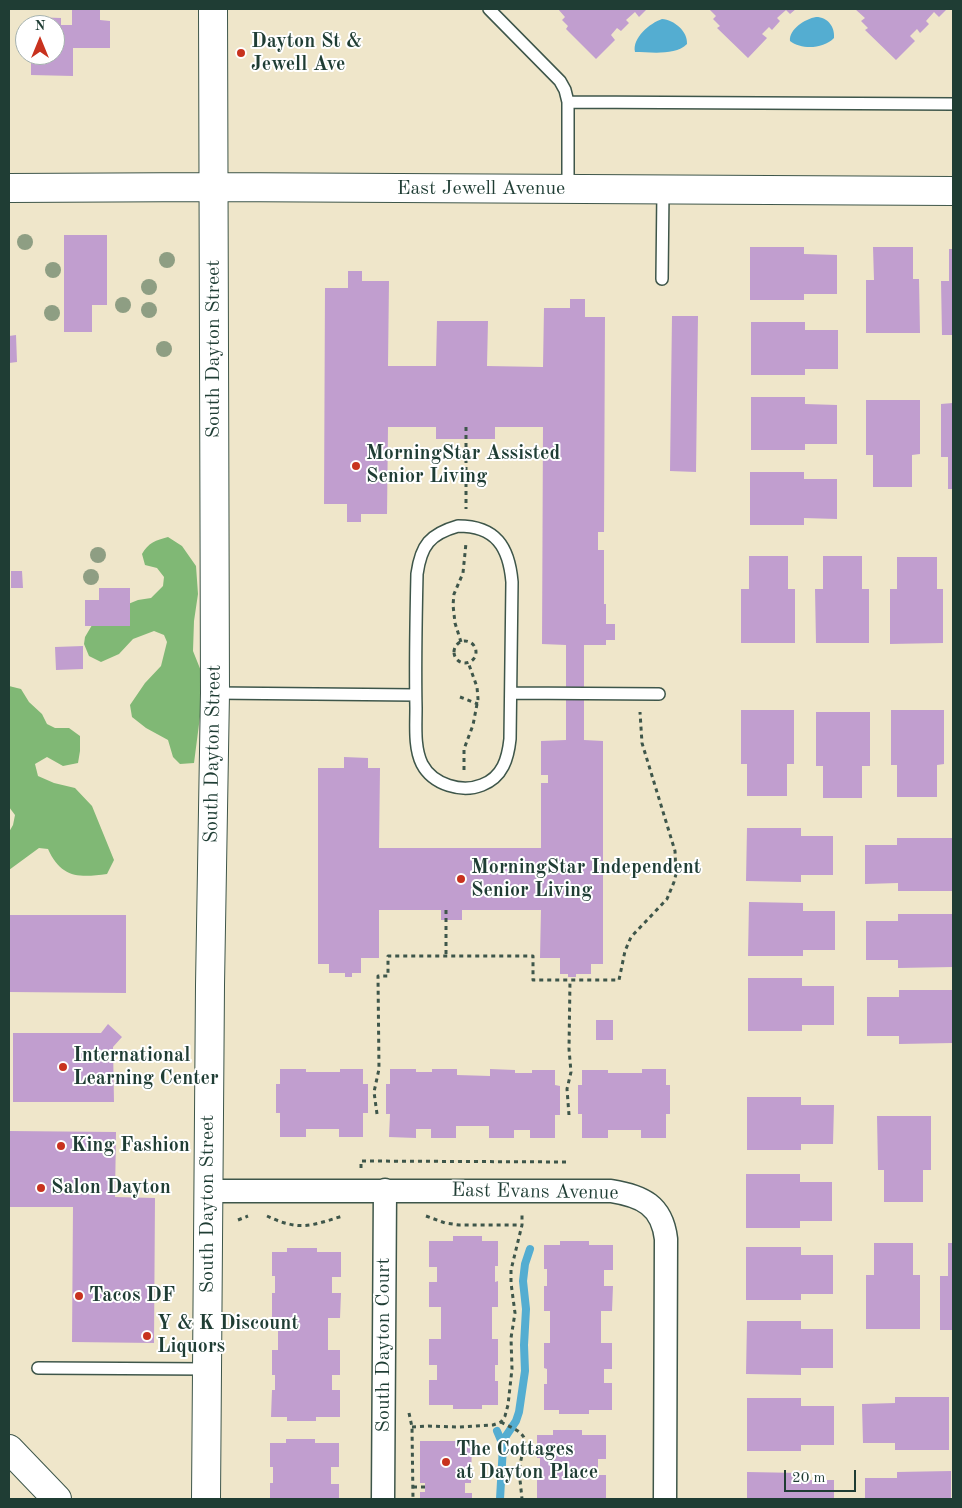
<!DOCTYPE html>
<style>
body{margin:0}
#map{position:relative;width:962px;height:1508px;overflow:hidden;background:#efe6ca;font-family:"Old Standard TT",serif}
canvas{display:block}
.frame{position:absolute;inset:0;border:10px solid #1f3d34;pointer-events:none}
.north{position:absolute;left:15px;top:15px;width:50px;height:50px;box-sizing:border-box;background:#fff;border:1px solid #a5b1ae;border-radius:50%;rotate:0deg;font-size:14px;font-weight:700;line-height:20px;text-align:center;color:#1f3d34}
.north::after{content:'';display:block;margin:auto;width:18px;height:22px;background:#c8321e;clip-path:polygon(50% 0,100% 100%,50% 72%,0 100%)}
.scale{position:absolute;left:784px;top:1470px;width:72px;height:22px;box-sizing:border-box;border:2px solid #1f3d34;border-top:0;padding-left:6px;font-size:15px;line-height:18px;white-space:nowrap;color:#1f3d34;-webkit-text-stroke:4px #fff;paint-order:stroke}
</style>
<div id="map">
<canvas width="962" height="1508"></canvas>
<div class="frame"></div>
<div class="north">N</div>
<div class="scale">20 m</div>
</div>
<script>
const ctx = document.querySelector('canvas').getContext('2d');
ctx.lineJoin = 'round';
function paint(path, color) { ctx.fillStyle = color; ctx.fill(path, 'evenodd'); }
function strokePath(path, color, width, dash) { ctx.strokeStyle = color; ctx.lineWidth = width; ctx.lineCap = dash ? 'butt' : 'round'; ctx.setLineDash(dash || []); ctx.stroke(path); }
function drawText(font, color, halo, rows, align = 'center') {
  ctx.font = font + ' "Old Standard TT",serif'; ctx.lineWidth = 4; ctx.setLineDash([]); ctx.textBaseline = 'middle'; ctx.strokeStyle = halo; ctx.fillStyle = color; for (const [text, x, y, turn = 0] of rows) {
    ctx.save(); ctx.translate(x, y); ctx.rotate((+turn || 0) * Math.PI / 180); ctx.textAlign = isNaN(turn) ? turn : align; if (halo) ctx.strokeText(text, 0, 0); ctx.fillText(text, 0, 0); ctx.restore();
  }
}
const forest = new Path2D(`
 M168,537L182,546L196,566L198,594L194,621L193,651L201,671L202,701L194,763L180,764L173,757L168,740L146,728L132,717L130,705L145,683L161,666L167,642L164,635L154,631L133,639L119,654L101,662L89,656L84,644L85,637L95,620L111,611L138,600L151,598L163,586L164,577L157,568L145,565L142,554C148,543 156,540 168,537Z
 M9,686L21,689L29,702L42,714L47,724L55,728H69L80,736V751L78,763L63,766L47,757L35,764L38,776L54,783L75,788L92,806L114,860L107,874C79,878 61,878 48,849L39,848L9,870V832L13,825L15,815L9,807Z`);
const water = new Path2D(`
 M816,17C828,17 835,27 834,38C823,49 802,50 790,41C789,29 805,19 816,17Z
 M662,19C674,20 688,31 687,44C675,56 650,52 635,52C632,38 650,23 662,19Z`);
const stream = new Path2D(`
 M497,1431L503,1445
 M500,1499L503,1446L506,1436L516,1421L519,1412L525,1371L524,1345L526,1309L523,1281L525,1264L530,1249`);
const building = new Path2D(`
 M72,9H100V20L110,21V48H73V76L31,75V55H55V25H32V17L61,18V25H72Z
 M558,9H647L639,17L635,12L626,20L629,23L621,31L617,28L611,35L615,40L596,59L566,29L568,26L562,20L565,17Z
 M709,9H796L790,14L786,10L777,18L780,21L772,30L769,27L762,34L767,38L748,58L717,28L720,26L713,19L716,16Z
 M855,9H947L939,17L934,12L926,21L929,24L920,33L917,29L910,36L915,41L896,60L865,30L868,28L861,21L865,18Z
 M64,235H107V305H92V332H64Z
 M750,247H804V254L837,255V294H804V300H750Z
 M873,247H913V279H919L920,333H866V280H874Z
 M949,249H953V335H942L941,281H949Z
 M348,271H362V281H389L388,366H436L437,321H488L487,366L543,367L544,308H570V299H585V317H605L604,532H598V550H604V604H606V624H615V640H606V645H584V740L603,741V964H591V974H576V977H568V974H560V958H540L541,910H462V920H441V910H379V958H361V973H352V977H345V973H329V964H318V768H344V757L368,758V768H380L379,848H541V783H548V775H541V741L566,740V645L542,644L543,427H495V439H436V427H388L387,514H361V522H347V504H324L325,288H348Z
 M672,316H698L696,472L670,471Z
 M751,322H805V330H838V369H805V375H751Z
 M16,335L17,362L9,363V336Z
 M751,397H805V404L837,405V444H805V450H751Z
 M866,400H920V454L912,455V487H873V455H866Z
 M953,403V489H948V457H941V404Z
 M750,472H804V479H837V519L804,518V525H750Z
 M749,556H788V589H795V643H741V589H749Z
 M823,556H862V589H869V643H816L815,589H823Z
 M897,557H937V589H943V643L890,644V589H897Z
 M11,571H22L23,588H11Z
 M99,588H130V626H85V600H99Z
 M83,646V669L56,670L55,647Z
 M741,710H794V764H787V796H747V764H741Z
 M891,710H944V764L937,765V797H897V765H891Z
 M816,712H870V766H862V798H823V766H816Z
 M747,828H801V836H833V875H801V882L746,881Z
 M897,838H952V891H898V883L865,884V845H897Z
 M749,902L803,903V911H835V950H803V956H748Z
 M898,914H953V967L898,968V960H866V921H898Z
 M9,915H126V993L9,992Z
 M748,978H802V986H834V1025H802V1031H748Z
 M899,990H953V1043L899,1044V1036H867V997H899Z
 M596,1020H613V1040H596Z
 M108,1024L122,1037L113,1047L114,1102H13V1033H101Z
 M280,1069H306V1072H340V1069H363V1084H368V1113H363V1137H339V1129H306V1137H280V1113H276V1084H280Z
 M390,1069H416V1072H432V1069H457V1075L490,1076V1069L515,1070V1073H532V1070H555V1085L560,1086V1115H555V1138H530V1130H514V1138H489V1126H456V1138H431V1129H416V1138L389,1137L390,1114H386V1084H390Z
 M642,1069H666V1085H670V1114H666V1138H641V1130H608V1138H582V1114H578V1085H582V1070H608V1073H642Z
 M747,1097H801V1105H834L833,1144H801V1150H747Z
 M877,1116H931V1170H923V1202H884V1170H878Z
 M9,1131L116,1132L115,1197L155,1198L154,1343L72,1342L73,1207H9Z
 M746,1174H800V1182H832V1221H800V1228H746Z
 M453,1236H482V1241H498V1266H495V1282L498,1281V1307H492V1339H498V1365H495V1381H498V1405H482V1409H453V1405H429V1380H437V1365H429V1339H441V1307H429V1282H437V1267H429V1241H453Z
 M560,1241H589V1245H613V1270H604V1286H613L612,1311H601V1343H612V1369H604V1383H612V1410H589V1414H559V1410H544V1384H547V1369L544,1368V1343H550V1311H544V1286H547V1269H544V1245H560Z
 M874,1243H913V1275H920V1329H866V1275H874Z
 M948,1243H953V1330H940V1276H948Z
 M746,1247H801V1255H833V1294H801V1300H746Z
 M287,1248H317V1252H341V1277H332V1293H341L340,1318H328V1350H340V1375H332V1390H340V1417H316V1421H287V1417H271L272,1390H275V1375H272V1350H278V1318H272V1293H275V1276H272V1252H287Z
 M747,1321H801V1329H833V1368H801V1375L746,1374Z
 M895,1397H949V1450H895V1443H863L862,1404L895,1403Z
 M747,1398H801V1406H834V1445H801V1451H747Z
 M553,1430H582V1435H606V1459H598V1475H606V1499H537V1475H540V1458H537V1435H553Z
 M286,1439H315V1443H339V1467H331V1484H339V1499H270V1483H273V1467H270V1443H286Z
 M420,1441H472L471,1483H465V1493H472V1499H420V1492H425V1483H420Z
 M951,1471V1499H865V1478H897V1472Z
 M747,1472L801,1473V1480H834V1499H747Z`);
const path = new Path2D(`
 M466,427V509
 M454 652a11 11 0 1 1 22 0a11 11 0 1 1-22 0Z
 M461,642L455,623L453,605L454,594L463,573L466,543
 M460,697L478,704
 M464,770V749L473,725L478,699L477,687L468,662
 M446,910V956
 M377,1114L374,1092L379,1069L378,976H388V956H533V980H619L625,951L631,937L667,899L674,882L676,874L675,851L642,743L640,712
 M569,1115L567,1089L571,1072L569,1049L570,980
 M361,1168V1161L568,1162
 M267,1216C274,1219 282,1223 289,1224C308,1229 325,1221 343,1216
 M426,1216L445,1223L459,1225H522
 M238,1220L248,1216
 M409,1413L412,1427L413,1499
 M501,1422C509,1427 522,1430 525,1440L519,1470L522,1499
 M412,1427L428,1426L458,1427L493,1425L501,1422L505,1416L508,1405L512,1369L511,1338L515,1313L511,1283V1270L522,1225V1214
 M413,1487H425`);
const service = new Path2D(`
 M489,9L560,81L565,90L568,102V190
 M568,102L953,104
 M662,279L663,190
 M458,526C496,526 509,547 512,582L510,739C508,758 503,777 482,785C462,793 433,785 422,764C414,748 416,726 416,708C415,663 416,618 417,574C421,545 430,534 458,526Z
 M215,693L415,695
 M511,693L659,694
 M38,1368L207,1369`);
const minor = new Path2D(`
 M208,1191H611C642,1196 662,1205 666,1239L665,1499
 M383,1499L385,1190`);
const tertiary = new Path2D(`
 M9,188L214,187L953,191
 M206,1499L210,985L215,693L213,9`);
const primary = new Path2D(`
 M9,1449L57,1499`);
const trees = [
 [25,242],
 [167,260],
 [53,270],
 [149,287],
 [123,305],
 [149,310],
 [52,313],
 [164,349],
 [98,555],
 [91,577]
];
const markers = [
 [241,53,5,"#c8321e"],
 [356,466,5,"#c8321e"],
 [461,879,5,"#c8321e"],
 [63,1067,5,"#c8321e"],
 [61,1146,5,"#c8321e"],
 [41,1188,5,"#c8321e"],
 [79,1296,5,"#c8321e"],
 [147,1336,5,"#c8321e"],
 [446,1462,5,"#c8321e"]
];
const poiNames = [
 ["Dayton St &",251,42],
 ["Jewell Ave",251,65],
 ["MorningStar Assisted",366,454],
 ["Senior Living",366,477],
 ["MorningStar Independent",471,868],
 ["Senior Living",471,891],
 ["International",73,1056],
 ["Learning Center",73,1079],
 ["King Fashion",71,1146],
 ["Salon Dayton",51,1188],
 ["Tacos DF",89,1296],
 ["Y & K Discount",157,1324],
 ["Liquors",157,1347],
 ["The Cottages",456,1450],
 ["at Dayton Place",456,1473]
];
const streetNames = [
 ["East Jewell Avenue",481,189],
 ["South Dayton Street",214,349,-90],
 ["South Dayton Street",213,754,-89],
 ["East Evans Avenue",535,1192,1],
 ["South Dayton Street",208,1204,-90],
 ["South Dayton Court",384,1345,-90]
];
paint(forest, '#80b875');
paint(water, '#54add1');
strokePath(stream, '#54add1', 8);
paint(building, '#c19ecf');
strokePath(service, '#3e564a', 14);
strokePath(minor, '#3e564a', 25);
strokePath(tertiary, '#3e564a', 30);
strokePath(primary, '#3e564a', 30);
strokePath(path, '#3e564a', 3, [4, 4]);
strokePath(service, '#fff', 11);
strokePath(minor, '#fff', 22);
strokePath(tertiary, '#fff', 28);
strokePath(primary, '#fff', 28);
ctx.fillStyle = '#8e9e83';
for (const [x, y] of trees) { ctx.beginPath(); ctx.arc(x, y, 8, 0, 2 * Math.PI); ctx.fill(); }
for (const [x, y, r, color] of markers) { const dot = new Path2D(); dot.arc(x, y, r, 0, 2 * Math.PI); ctx.fillStyle = color; ctx.fill(dot); strokePath(dot, '#fff', 2); }
drawText('bold 20px', '#1f3d34', '#fff', poiNames, 'left');
drawText('20px', '#1f3d34', '#fff', streetNames);
</script>
